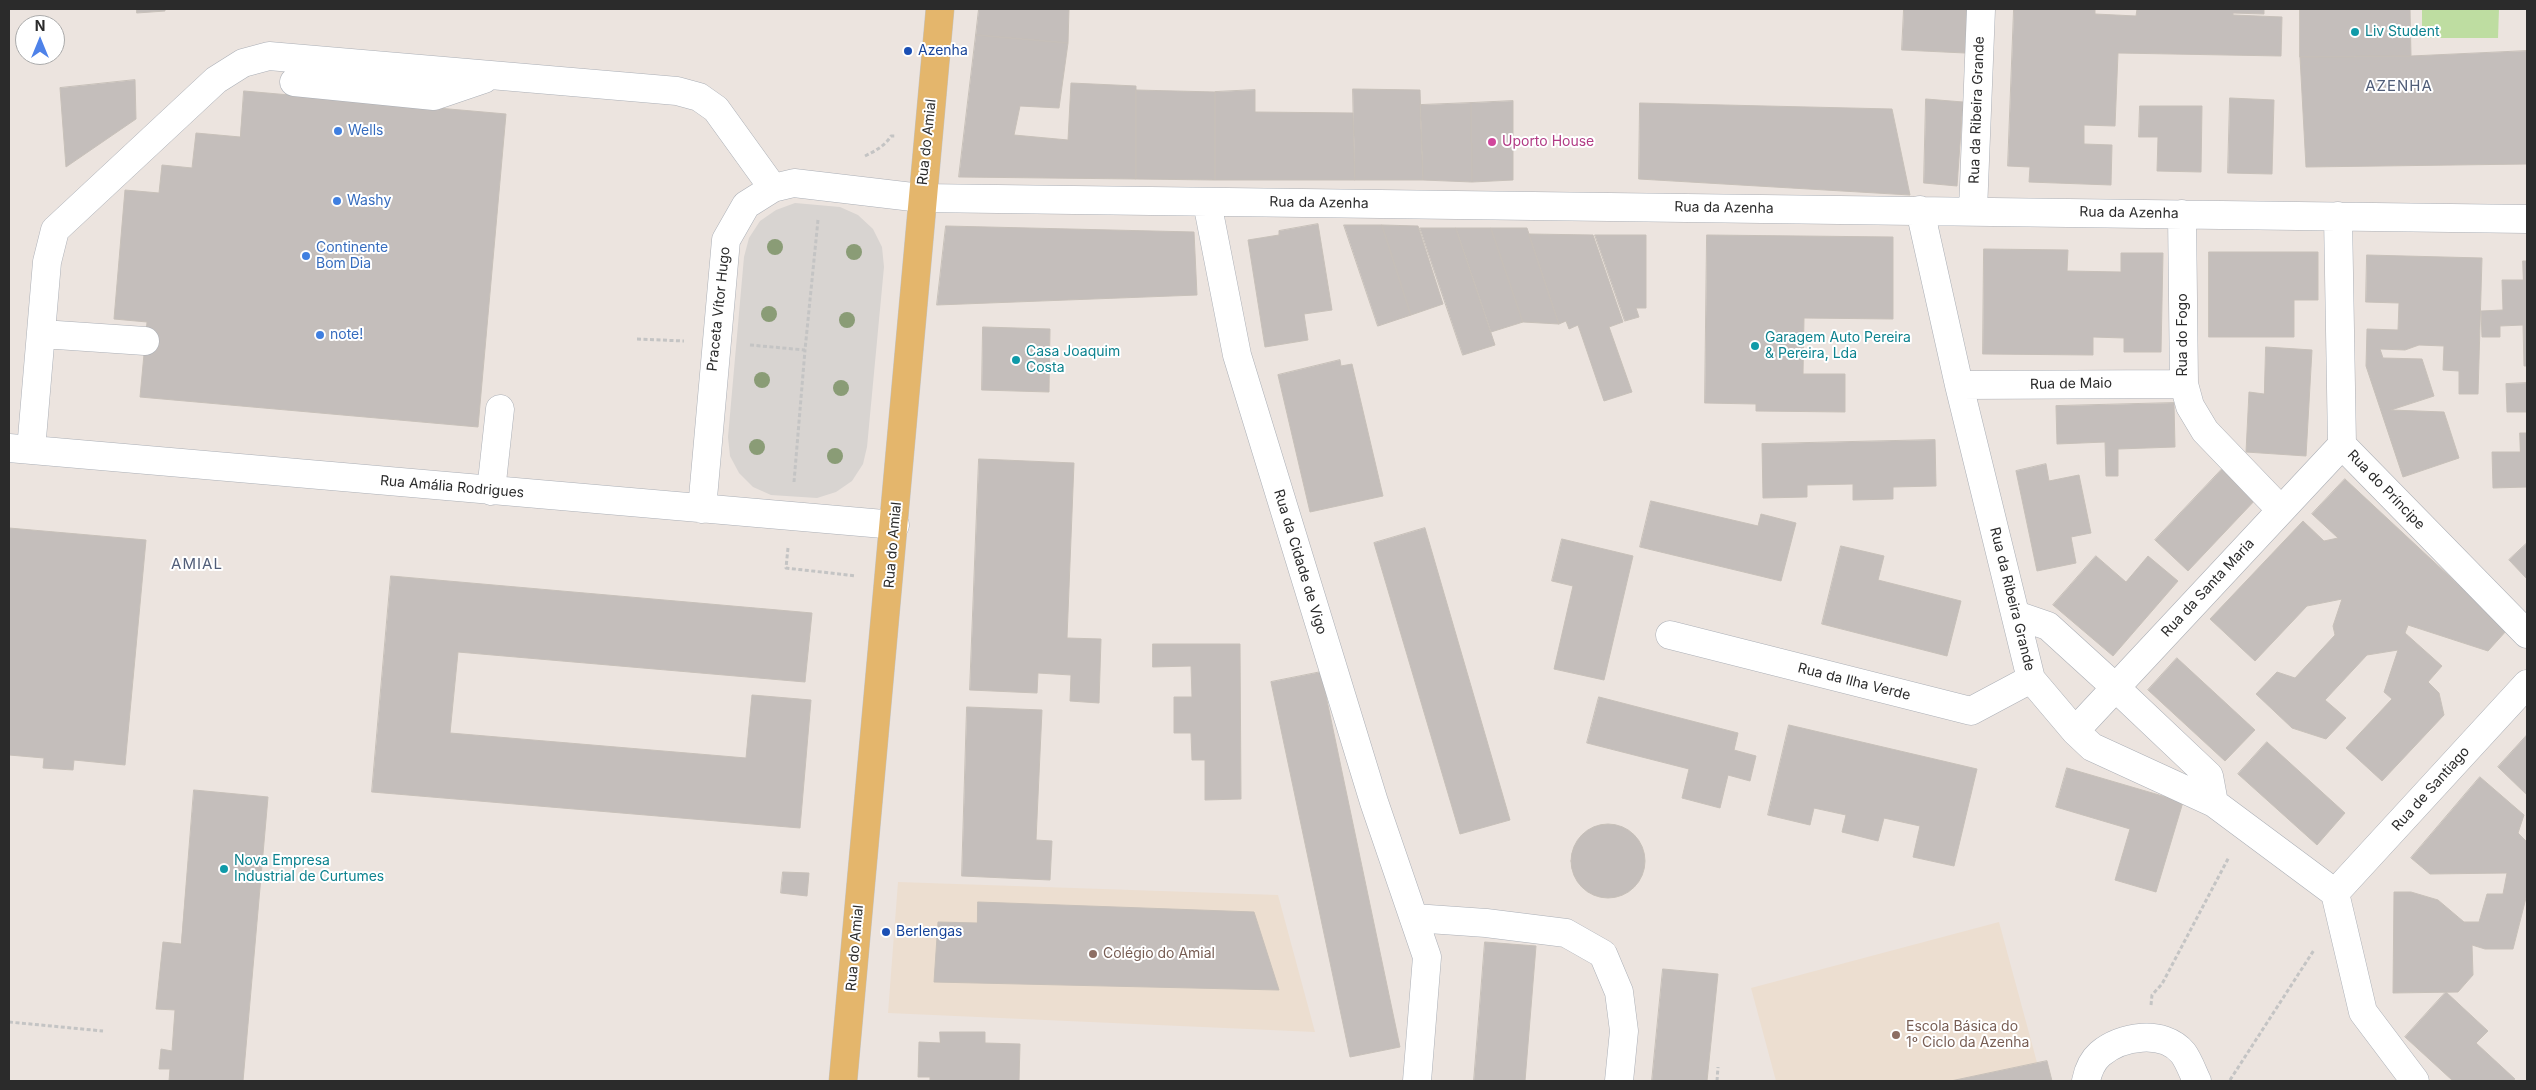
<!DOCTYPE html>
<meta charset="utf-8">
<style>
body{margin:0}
#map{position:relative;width:2536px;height:1090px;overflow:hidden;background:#ece4df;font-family:Inter,sans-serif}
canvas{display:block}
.frame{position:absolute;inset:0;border:10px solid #2b2b2b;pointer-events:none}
.north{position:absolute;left:15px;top:15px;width:50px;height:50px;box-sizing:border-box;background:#fff;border:1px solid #aaa;border-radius:50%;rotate:0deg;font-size:14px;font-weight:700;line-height:20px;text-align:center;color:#2b2b2b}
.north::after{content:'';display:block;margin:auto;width:18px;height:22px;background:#4e82e9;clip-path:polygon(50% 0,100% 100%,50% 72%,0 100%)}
</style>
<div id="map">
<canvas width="2536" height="1090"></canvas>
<div class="frame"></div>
<div class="north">N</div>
</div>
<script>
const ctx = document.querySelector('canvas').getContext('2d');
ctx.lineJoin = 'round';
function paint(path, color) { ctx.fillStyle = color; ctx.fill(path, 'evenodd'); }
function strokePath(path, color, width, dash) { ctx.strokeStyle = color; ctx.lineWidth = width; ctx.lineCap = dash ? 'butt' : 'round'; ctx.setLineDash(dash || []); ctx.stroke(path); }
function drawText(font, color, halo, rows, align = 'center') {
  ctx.font = font + ' Inter,sans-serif'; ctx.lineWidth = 4; ctx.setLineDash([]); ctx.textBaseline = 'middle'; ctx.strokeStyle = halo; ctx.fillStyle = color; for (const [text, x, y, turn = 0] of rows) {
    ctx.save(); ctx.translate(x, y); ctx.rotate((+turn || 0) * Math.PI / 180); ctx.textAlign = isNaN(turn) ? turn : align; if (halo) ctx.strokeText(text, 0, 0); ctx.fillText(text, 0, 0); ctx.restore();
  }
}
const education = new Path2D(`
 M898,882L1278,895L1315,1032L888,1013Z
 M1999,922L2042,1081H1776L1751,988Z`);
const green = new Path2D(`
 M2422,9H2499L2498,38H2422Z`);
const plaza = new Path2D(`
 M795,203L840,207L858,215L873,229L882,247L884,267L867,447L863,464L852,481L836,492L817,498L771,495L753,487L739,473L730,456L728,437L744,257L749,238L760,221L776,210Z`);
const building = new Path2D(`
 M137,9H165V11L137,13Z
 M979,9H1069L1068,43L976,35Z
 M1904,9H1967L1965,53L1902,50Z
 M2014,9H2095V14L2136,16L2137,9H2264V14L2233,13V15L2282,17L2281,56L2118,53L2115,126L2084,125V144L2112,145L2111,185L2029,182L2030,167L2008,166Z
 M2300,9H2410L2411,56L2300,57Z
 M976,35L1068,43L1059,108L1020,106L1014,135L1068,140L1071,83L1136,86V179L959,177Z
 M2527,51V164L2306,167L2300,57L2411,56Z
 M135,80L136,119L66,167L60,88Z
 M1353,89L1420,90L1423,180H1355Z
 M1136,90L1215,92V180L1136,179Z
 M1255,90V112L1353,113L1355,180H1215V92Z
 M244,91L506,114L478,427L140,397L147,322L114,319L125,190L159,193L162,165L192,168L196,133L240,137Z
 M2230,98L2274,100L2272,174L2228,173Z
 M1926,99L1963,102L1957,186L1924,183Z
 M1513,101V180L1472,182L1471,103Z
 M1471,103L1472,182L1423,180L1420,105Z
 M1640,103L1892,109L1910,195L1639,179Z
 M2140,106H2202L2201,172L2157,171L2158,137H2139Z
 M1318,224L1332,310L1304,314L1308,340L1265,347L1248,240L1279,235V231Z
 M1344,225H1382L1411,315L1378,326Z
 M1382,225L1418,226L1443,304L1411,315Z
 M946,226L1194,232L1197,295L937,305Z
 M1420,228H1456L1495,345L1463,355Z
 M1456,228H1491L1523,322L1491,332Z
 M1491,228H1527L1559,324L1523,322Z
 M1529,234L1593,235L1623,322L1609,327L1632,392L1604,401L1578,325L1569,329L1566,321L1559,324Z
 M1595,235H1646V308H1636L1639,317L1625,321Z
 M1707,235L1893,237V319L1804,318L1803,374H1845V412L1756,411V404L1705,403Z
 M1984,249L2068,250L2067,271L2121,272V253H2163L2161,352H2124V338L2093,337V355L1983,354Z
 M2209,252H2318V300H2294V337H2209Z
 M2367,255L2482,258L2478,394H2459V371L2443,370L2444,346L2419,345L2405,350L2380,349L2383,358L2422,359L2434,396L2391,410L2444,412L2459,458L2403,477L2366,366L2367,329L2398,330L2399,303L2366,302Z
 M2523,261H2527V366H2524L2523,325L2500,326V337H2482L2481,311L2503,310L2502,280H2523Z
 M983,327L1050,329L1049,392L982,390Z
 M2266,347L2312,350L2306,456L2246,452L2249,392L2264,394Z
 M1340,360L1341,366L1352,364L1383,496L1310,512L1278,375Z
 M2527,383V412H2507L2506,384Z
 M2174,403L2175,447L2118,449V476H2106L2105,442L2057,444L2056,406Z
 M2520,433H2527V487L2493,488L2492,452H2520Z
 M1935,440L1936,486L1893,487V499L1853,500V484L1807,485V497L1763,498L1762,444Z
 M979,459L1074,463L1067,638L1101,639L1099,703L1070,701L1071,675L1038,673L1037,693L970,690Z
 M2046,464L2049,481L2079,475L2091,533L2071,537L2076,563L2037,571L2016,471Z
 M2225,466L2258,497L2188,571L2155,540Z
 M2345,479L2507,630L2488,651L2408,625L2405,633L2442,666L2428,682L2439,693L2444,715L2382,781L2346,748L2392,699L2384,692L2398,650L2367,655L2325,700L2346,718L2326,739L2292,728L2256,694L2277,672L2295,678L2335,635L2333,626L2342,599L2307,606L2255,661L2210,619L2303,521L2324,541L2338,538L2312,514Z
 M1651,501L1758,526L1761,514L1796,523L1781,581L1640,547Z
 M9,528L146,540L125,765L74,760L73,770L43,768L44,758L9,755Z
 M1425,528L1510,820L1460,834L1374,543Z
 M1562,539L1633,556L1604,680L1554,669L1573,586L1552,581Z
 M2527,543V579L2509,560Z
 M1841,546L1884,556L1878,580L1961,601L1947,656L1822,624Z
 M2096,556L2126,582L2148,556L2178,581L2113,656L2053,605Z
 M391,576L812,613L805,682L458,652L450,733L746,758L752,695L811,700L800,828L372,792Z
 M1153,644H1240L1241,799L1205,800V760H1192L1191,733H1174V697H1192L1191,666L1153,667Z
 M2177,658L2255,730L2225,761L2148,690Z
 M1321,672L1400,1047L1350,1057L1271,682Z
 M1599,697L1738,733L1734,750L1756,756L1750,781L1728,775L1720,808L1682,798L1689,769L1587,743Z
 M967,707L1042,710L1036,840L1052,841L1050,880L962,876Z
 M1789,725L1977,769L1954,866L1913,857L1920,826L1884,818L1878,841L1842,832L1846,815L1814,808L1810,825L1768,815Z
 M2527,735V795L2498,767Z
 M2267,742L2345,813L2317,845L2238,774Z
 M2067,768L2183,802L2156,892L2115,880L2130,829L2056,807Z
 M2480,777L2524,815L2518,833L2527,842V894L2513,949H2485L2472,945L2473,975L2458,992L2393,993L2394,892H2411L2438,900L2464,922H2479L2487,894H2503L2507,873L2430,874L2411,858Z
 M194,790L268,797L243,1081H169L170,1069H159L161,1049L172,1051L175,1010L156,1009L163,942L181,944Z
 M1571 861a37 37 0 1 1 74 0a37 37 0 1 1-74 0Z
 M783,872L809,873L807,896L781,893Z
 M978,902L1254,912L1279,990L934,982L938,922L977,923Z
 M1485,942L1536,946L1525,1081H1474Z
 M1663,969L1718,974L1707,1081H1652Z
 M2446,992L2488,1031L2476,1043L2515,1079L2512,1081H2453L2405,1037Z
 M940,1032H985V1043L1020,1044L1019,1081H930V1077H918L919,1042L940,1043Z
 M2047,1061L2052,1081H1951Z`);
const path = new Path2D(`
 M865,156C875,151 885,146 891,136H896
 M637,339L684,341
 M750,345L805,350L818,220
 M794,482L805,350
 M788,548L786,568L856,576
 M2151,1005L2152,995L2162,984L2229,857
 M9,1022L103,1031
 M2230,1080L2314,950
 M1717,1081L1718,1067`);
const minor = new Path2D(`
 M294,82L434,96L484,79
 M1207,202L1237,355L1374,802L1427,957L1417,1081
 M1920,210L1959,385L2031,679L2075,731L2092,747L2214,803L2335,893
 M1973,211L1981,9
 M2182,214L2184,384L2190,406L2205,431L2281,510
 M2338,216L2342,445L2527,634
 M42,334L145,341
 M1959,385L2184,384
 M9,448L895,525
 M31,450L47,262L55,230L216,80L243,63L269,56L677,91L699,97L716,109L773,188
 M491,491L500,409
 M702,509L726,240L746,205L773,188L794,183L921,198L2527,219
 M2016,615L2048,626L2116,688L2209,776L2214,803
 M1670,635L1971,711L2031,679
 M2075,731L2342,445
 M2335,893L2527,684
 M2335,893L2363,1012L2415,1081
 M1414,918L1486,923L1566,933L1603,954L1619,992L1624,1031L1619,1081
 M2086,1081C2088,1071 2092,1061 2100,1054C2121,1036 2163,1029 2183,1053C2189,1061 2193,1073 2197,1081`);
const major = new Path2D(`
 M843,1081L940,9`);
const trees = [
 [775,247],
 [854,252],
 [769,314],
 [847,320],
 [762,380],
 [841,388],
 [757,447],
 [835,456]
];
const markers = [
 [2355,32,5,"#0f9aa8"],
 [908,51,5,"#1a4fb4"],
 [338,131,5,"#3f7fe0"],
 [1492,142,5,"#d1479c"],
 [337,201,5,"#3f7fe0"],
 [306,256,5,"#3f7fe0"],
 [320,335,5,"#3f7fe0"],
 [1755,346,5,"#0f9aa8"],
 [1016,360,5,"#0f9aa8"],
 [224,869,5,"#0f9aa8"],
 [886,932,5,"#1a4fb4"],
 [1093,954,5,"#8d6e63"],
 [1896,1035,5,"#8d6e63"]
];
const cultureNames = [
 ["Liv Student",2365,32],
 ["Garagem Auto Pereira",1765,338],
 ["& Pereira, Lda",1765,354],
 ["Casa Joaquim",1026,352],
 ["Costa",1026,368],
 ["Nova Empresa",234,861],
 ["Industrial de Curtumes",234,877]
];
const transitNames = [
 ["Azenha",918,51],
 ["Berlengas",896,932]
];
const streetNames = [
 ["Rua da Ribeira Grande",1977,110,-88],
 ["Rua do Amial",927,142,-84],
 ["Rua da Azenha",1319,203,1],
 ["Rua da Azenha",1724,208,1],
 ["Rua da Azenha",2129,213,1],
 ["Praceta Vítor Hugo",719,309,-84],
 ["Rua do Fogo",2183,335,-90],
 ["Rua de Maio",2071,384,-1],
 ["Rua Amália Rodrigues",452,487,5],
 ["Rua do Príncipe",2386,490,46],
 ["Rua do Amial",893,545,-85],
 ["Rua da Cidade de Vigo",1300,562,73],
 ["Rua da Santa Maria",2208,588,-47],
 ["Rua da Ribeira Grande",2012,599,76],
 ["Rua da Ilha Verde",1854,682,14],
 ["Rua de Santiago",2431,789,-48],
 ["Rua do Amial",855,948,-85]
];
const shopNames = [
 ["Wells",348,131],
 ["Washy",347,201],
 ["Continente",316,248],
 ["Bom Dia",316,264],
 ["note!",330,335]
];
const hotelNames = [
 ["Uporto House",1502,142]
];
const educationNames = [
 ["Colégio do Amial",1103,954],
 ["Escola Básica do",1906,1027],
 ["1º Ciclo da Azenha",1906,1043]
];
const neighbourhoodNames = [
 ["AZENHA",2399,86],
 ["AMIAL",197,564]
];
paint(education, '#ecded0');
paint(green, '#bedda1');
paint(plaza, '#d8d4d1');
paint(building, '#c4bebb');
strokePath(building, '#c7c0b9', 1);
strokePath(minor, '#abafb6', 29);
strokePath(major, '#c4c4c4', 29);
strokePath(path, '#c4c4c4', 3, [4, 2.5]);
strokePath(minor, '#fff', 28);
strokePath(major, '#e4b66c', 28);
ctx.fillStyle = '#8a9c76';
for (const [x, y] of trees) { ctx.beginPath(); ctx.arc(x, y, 8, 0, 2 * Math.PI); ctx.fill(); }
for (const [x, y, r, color] of markers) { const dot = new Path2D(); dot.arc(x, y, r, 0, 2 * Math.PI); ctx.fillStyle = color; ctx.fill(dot); strokePath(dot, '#fff', 2); }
drawText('14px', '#0d838f', '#fff', cultureNames, 'left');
drawText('14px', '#164399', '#fff', transitNames, 'left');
drawText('14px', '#2b2b2b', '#fff', streetNames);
drawText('14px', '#366cbe', '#fff', shopNames, 'left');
drawText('14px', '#b23c85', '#fff', hotelNames, 'left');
drawText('14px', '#785e54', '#fff', educationNames, 'left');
ctx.letterSpacing = '1px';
drawText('15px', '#505d78', '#fff', neighbourhoodNames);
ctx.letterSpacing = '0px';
</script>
